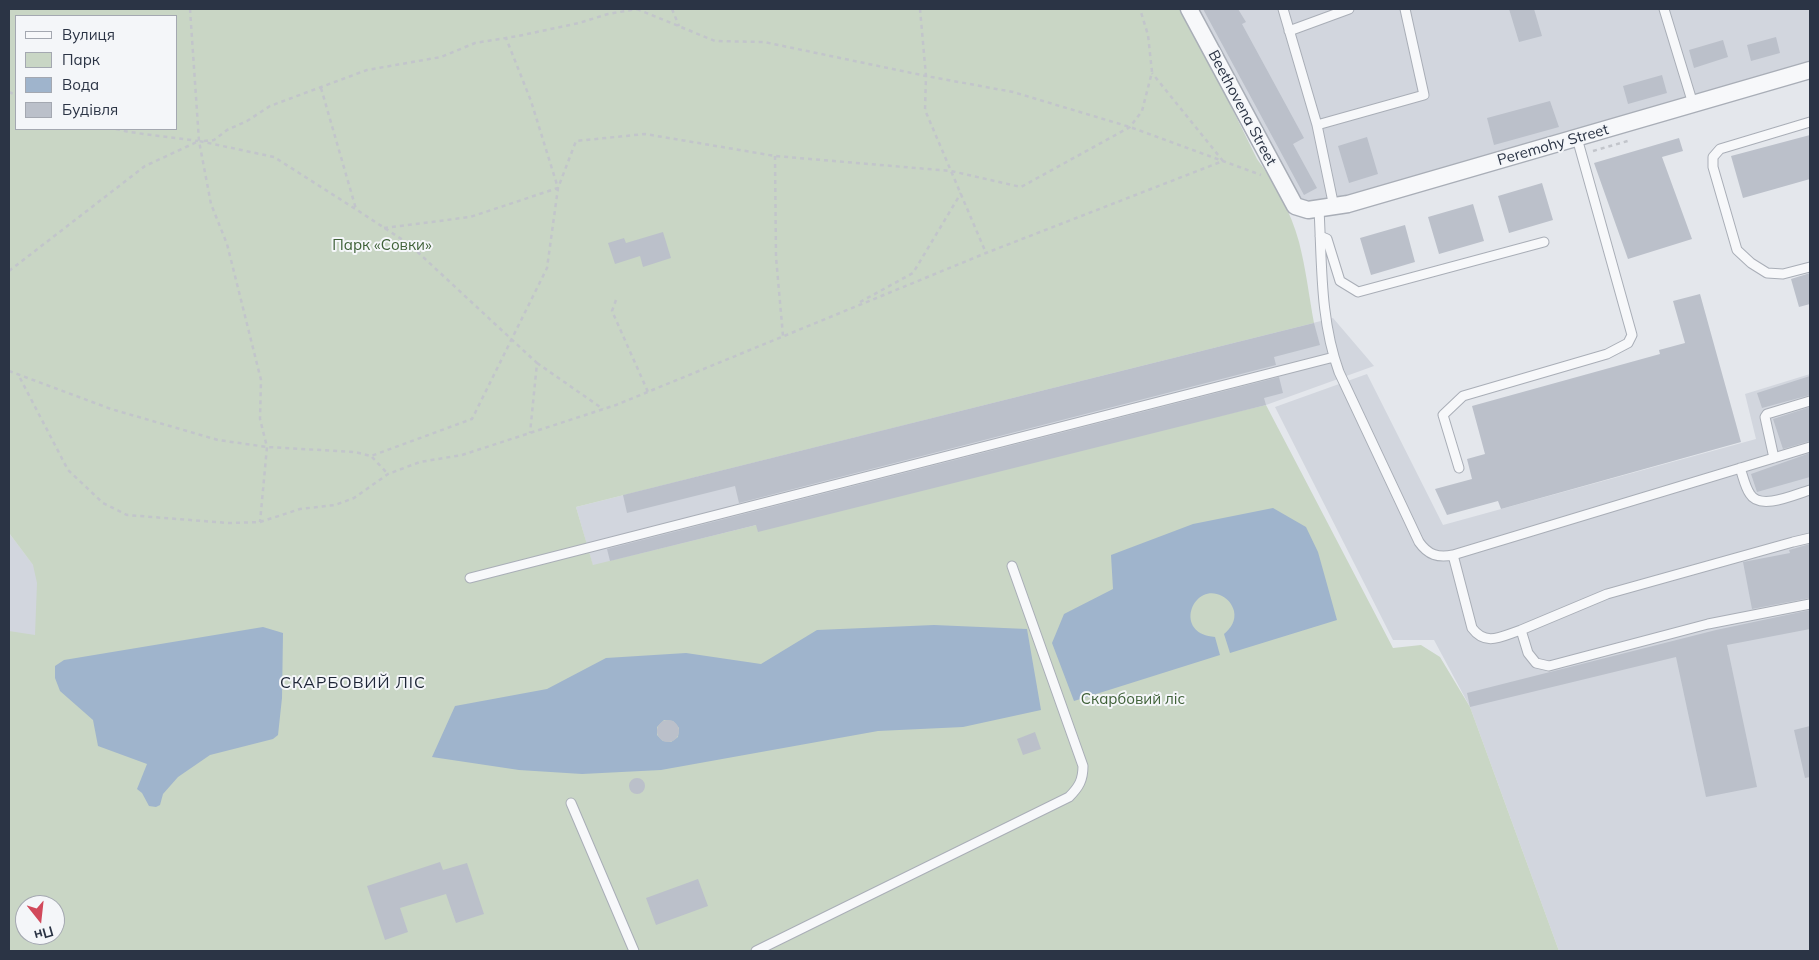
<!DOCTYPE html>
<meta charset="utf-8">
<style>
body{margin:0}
#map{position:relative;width:1819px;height:960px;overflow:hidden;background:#e4e7ec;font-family:Mulish,sans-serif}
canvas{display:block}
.frame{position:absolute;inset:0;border:10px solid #2b3445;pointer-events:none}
.legend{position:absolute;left:15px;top:15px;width:162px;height:115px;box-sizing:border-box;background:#f4f6f9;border:1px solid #a4a8b1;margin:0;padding:6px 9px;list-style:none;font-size:15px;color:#2b3445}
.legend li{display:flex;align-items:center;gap:10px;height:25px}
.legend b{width:25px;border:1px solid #a4a8b1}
.north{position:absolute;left:15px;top:895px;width:50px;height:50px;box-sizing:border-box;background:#f4f6f9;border:1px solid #a4a8b1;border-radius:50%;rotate:164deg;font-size:14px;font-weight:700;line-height:20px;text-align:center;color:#2b3445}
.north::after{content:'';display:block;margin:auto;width:18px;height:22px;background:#d1495b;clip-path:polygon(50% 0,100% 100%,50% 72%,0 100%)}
</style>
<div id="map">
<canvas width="1819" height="960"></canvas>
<div class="frame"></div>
<ul class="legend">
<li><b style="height:6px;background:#f7f8fa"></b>Вулиця</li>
<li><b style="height:14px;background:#c9d6c5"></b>Парк</li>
<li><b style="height:14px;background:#9fb4cc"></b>Вода</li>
<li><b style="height:14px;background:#bbc0ca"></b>Будівля</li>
</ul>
<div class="north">Пн</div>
</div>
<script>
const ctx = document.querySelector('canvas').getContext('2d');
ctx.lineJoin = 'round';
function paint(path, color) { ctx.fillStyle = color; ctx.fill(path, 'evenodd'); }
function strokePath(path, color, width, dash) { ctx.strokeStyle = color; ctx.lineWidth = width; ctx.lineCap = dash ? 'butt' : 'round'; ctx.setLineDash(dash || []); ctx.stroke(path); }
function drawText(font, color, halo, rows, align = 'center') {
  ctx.font = font + ' Mulish,sans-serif'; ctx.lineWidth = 4; ctx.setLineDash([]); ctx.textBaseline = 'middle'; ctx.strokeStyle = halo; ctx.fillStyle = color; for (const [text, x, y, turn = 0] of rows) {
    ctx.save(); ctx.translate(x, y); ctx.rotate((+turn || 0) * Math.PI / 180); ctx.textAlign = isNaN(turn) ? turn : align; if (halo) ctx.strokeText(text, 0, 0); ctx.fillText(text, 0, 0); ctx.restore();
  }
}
const built = new Path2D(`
 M1189,9H1810V70L1348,204L1295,206Z
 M1333,318L1374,366L1266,405L756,525L593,566L576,507Z
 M1367,374L1443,525L1756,439L1745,394L1810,374V951H1559L1470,707L1434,640H1393L1275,407Z
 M9,533L43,578L80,603L9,667Z`);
const green = new Path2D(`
 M9,9H1183L1257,159C1275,183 1291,212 1299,242C1306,269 1309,296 1314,323L576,507L593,565L756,525L1266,405L1393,648L1421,645L1440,657L1470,707L1559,951H9V728L10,727L9,722V631L35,635L37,583L33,565L9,533ZM16,16H176V129H16ZM25,905H55V935H25Z`);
const water = new Path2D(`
 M1273,508L1306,527L1318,552L1337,620L1230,653L1224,634C1231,628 1236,621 1234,611C1232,604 1228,599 1222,596C1193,581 1172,634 1215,637L1220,655L1074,701L1052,643L1064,614L1113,589L1111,555L1193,524Z
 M934,625L1027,629L1041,710L963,727L878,731L661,770L582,774L519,770L432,757L455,706L547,689L606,658L686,653L761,664L817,630ZM664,720L673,721L679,728L678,737L671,742L663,741L657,735V727Z
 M263,627L283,633L282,698L278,735L273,739L210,755L178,777L163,794L160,805L156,807L149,806L142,793L137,789L147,764L98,746L93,720L60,691L55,678V666L64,660Z`);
const building = new Path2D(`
 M1203,9H1238L1246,22L1242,24L1304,138L1293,144L1317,188L1304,195Z
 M1509,9H1534L1542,36L1519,42Z
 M1776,37L1780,53L1751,61L1747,45Z
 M1723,40L1728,57L1694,68L1689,50Z
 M1662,75L1667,93L1628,104L1623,86Z
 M1550,101L1559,127L1494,145L1487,118Z
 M1810,135V179L1743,198L1731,156Z
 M1367,137L1378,174L1349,183L1338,146Z
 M1679,138L1683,151L1662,157L1692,239L1628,259L1594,163Z
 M1542,183L1553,220L1509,233L1498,196Z
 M1473,204L1484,241L1439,254L1428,217Z
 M1405,225L1415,262L1371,275L1360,238Z
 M663,232L671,258L643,267L640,256L615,264L608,243L624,238L626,243Z
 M1810,273V304L1799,307L1791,279Z
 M1700,294L1741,442L1501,509L1498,501L1447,515L1435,489L1472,479L1467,459L1485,454L1472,406L1660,354L1659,350L1685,343L1673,301Z
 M1314,323L1320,345L1274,357L1276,365L739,503L735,486L627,513L623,495Z
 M1810,376V395L1762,408L1757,393Z
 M1279,377L1283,393L1264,398L1266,405L758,532L756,525L610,561L607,549Z
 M1810,407V441L1783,449L1773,419Z
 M1810,453V477L1757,492L1751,474Z
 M1810,544V598L1752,609L1743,562L1790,553L1789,550Z
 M1810,610V629L1727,645L1757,787L1706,797L1676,657L1470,707L1467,693L1716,630Z
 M657 731a11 11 0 1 1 22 0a11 11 0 1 1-22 0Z
 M1810,726V777L1805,778L1794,730Z
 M1035,732L1041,749L1023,755L1017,739Z
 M629 786a8 8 0 1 1 16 0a8 8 0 1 1-16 0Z
 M440,862L443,870L467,863L484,914L456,923L446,894L400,908L408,932L385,940L367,886Z
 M698,879L708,906L656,925L646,898Z`);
const path = new Path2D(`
 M190,9L199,141L211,204L227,244L261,380L260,419L267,447L260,522
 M637,9L715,41L764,42L926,76L925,110L986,253
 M672,9L679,26
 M920,9L926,76L1013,92L1130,127L1261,175
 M321,88L356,209
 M9,92L16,95
 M116,129L129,132L198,141
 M204,141L214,140L227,130L247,121L270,106L367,70L441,57L475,43L518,36L579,23L608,14L637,9
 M1593,151L1631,140
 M775,156L776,257L783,336
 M384,228L470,217L558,188L531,101L506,38
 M9,271L145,166L199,141L274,157L357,210L409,244L537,363L530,433
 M616,300L612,311L648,392
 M860,302L913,273L961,193
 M537,363L603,409
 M9,371L111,409L218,440L267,447L355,452L371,456L472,419L547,268L558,188L576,141L645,134L775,156L951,171L1021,187L1130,127L1142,111L1152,72L1148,35L1140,9
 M20,378L68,470L103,503L127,515L228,523L260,522L300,509L335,505L354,498L388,474L420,462L462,455L616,405L986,253L1223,161L1152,73
 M372,457L388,474`);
const service = new Path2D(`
 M1283,9L1317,125L1334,207
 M1664,9L1693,104
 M1289,31L1349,9
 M1810,122L1720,149L1713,157V167L1737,250L1751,263L1767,273L1783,274L1810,267
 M1317,125L1424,95L1405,9
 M1319,209C1322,264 1320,320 1339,372L1419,542C1428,555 1438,558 1453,555L1472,628C1486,647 1502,636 1521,630L1528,653L1536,663L1549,666L1708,624L1810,604
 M1320,236L1327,239L1340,281L1358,292L1544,242
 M1774,458L1765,417L1767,414L1810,401
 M1459,468L1443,415L1463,396L1607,354L1628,343L1632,335L1577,138
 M1740,468C1743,476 1745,487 1750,494C1760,511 1796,494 1810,490
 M1453,555L1810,447
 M470,578L1334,357
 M1521,630L1607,594L1793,542L1810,538
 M571,803L634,951
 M756,951L1069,797C1079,787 1083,780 1083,766L1012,566`);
const minor = new Path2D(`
 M1189,9L1295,206L1308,210L1348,204L1810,70`);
const streetNames = [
 ["Beethovena Street",1242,108,62],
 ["Peremohy Street",1553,145,-16]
];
const parkNames = [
 ["Парк «Совки»",382,245],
 ["Скарбовий ліс",1133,699]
];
const neighbourhoodNames = [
 ["СКАРБОВИЙ ЛІС",353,683]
];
paint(built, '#d2d6de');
paint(green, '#c9d6c5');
paint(water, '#9fb4cc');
paint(building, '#bbc0ca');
strokePath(service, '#a9aeb7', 11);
strokePath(minor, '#a9aeb7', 19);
strokePath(path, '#c2c5cb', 2.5, [4, 4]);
strokePath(service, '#f7f8fa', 9);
strokePath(minor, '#f7f8fa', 16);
drawText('15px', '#2b3445', '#f4f6f9', streetNames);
drawText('15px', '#3f6138', '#f4f6f9', parkNames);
ctx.letterSpacing = '1px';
drawText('16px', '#1d2536', '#f4f6f9', neighbourhoodNames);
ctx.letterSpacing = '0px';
</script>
